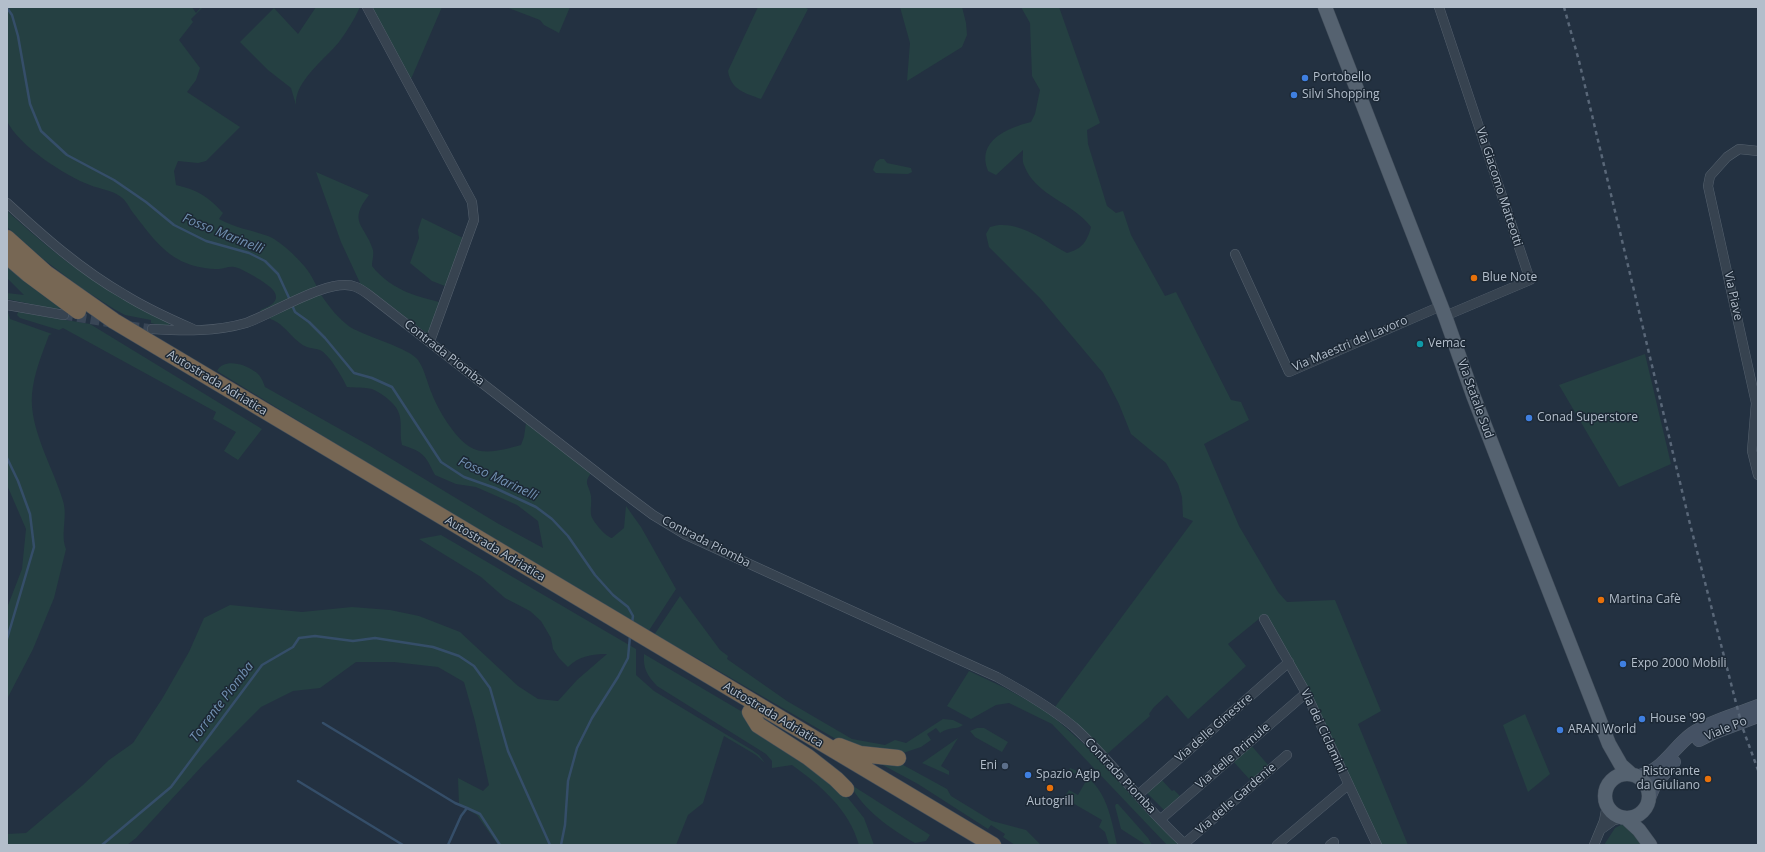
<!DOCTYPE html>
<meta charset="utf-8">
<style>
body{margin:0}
#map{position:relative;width:1765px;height:852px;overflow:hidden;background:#233141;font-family:"Open Sans",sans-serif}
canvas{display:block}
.frame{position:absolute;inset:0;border:8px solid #b3becb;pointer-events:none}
</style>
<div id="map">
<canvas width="1765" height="852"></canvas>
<div class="frame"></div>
</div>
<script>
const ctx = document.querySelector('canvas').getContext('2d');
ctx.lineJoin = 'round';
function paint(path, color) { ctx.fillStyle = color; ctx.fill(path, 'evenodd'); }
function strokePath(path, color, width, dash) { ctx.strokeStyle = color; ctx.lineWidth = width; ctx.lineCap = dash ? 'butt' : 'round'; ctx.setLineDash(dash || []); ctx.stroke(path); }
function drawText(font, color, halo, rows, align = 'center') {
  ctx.font = font + ' "Open Sans",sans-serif'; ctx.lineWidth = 3; ctx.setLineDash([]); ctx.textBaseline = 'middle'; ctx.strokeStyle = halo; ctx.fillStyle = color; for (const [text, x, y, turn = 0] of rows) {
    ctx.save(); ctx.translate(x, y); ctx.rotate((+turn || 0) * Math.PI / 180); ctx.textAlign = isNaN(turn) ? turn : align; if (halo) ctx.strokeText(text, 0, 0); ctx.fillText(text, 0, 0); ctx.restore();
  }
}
const green = new Path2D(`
 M7,7H192L196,13L201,7H203L191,19L193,22L179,40L200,68L196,80L187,92L240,127L206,161L198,163L178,161L174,171L176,185C197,190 208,196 223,213L219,219C235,228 251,230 268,236C279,240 297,257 305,267C312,275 316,286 322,296C329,307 339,319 350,327C367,337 409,348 418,360C425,370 427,383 432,394C438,410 455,438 470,447C484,456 506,449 521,445L524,437L526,423L591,473C583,484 589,484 591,496C592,502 590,509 591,515C593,522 606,537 612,538L624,528L626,506L641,527L676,589L648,632L367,463L217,371C224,358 244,364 254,371C260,374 263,381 265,387L370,446L497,523L543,548L538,521L517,505L476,487L456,484L435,475C425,455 424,452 402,445C399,434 403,421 398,411C394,402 380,392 372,389C364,387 355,388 347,387C343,378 329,354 320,350C313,348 306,348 300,343C293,338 288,331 282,326C274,318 268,321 260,310C269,307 282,301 273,290C269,284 240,267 234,267C229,266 224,269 219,269C208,269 196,267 186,263C163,254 149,233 134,214C130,209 126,200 121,197C113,190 99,189 90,185C65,176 18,145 7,121Z
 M316,7H360C354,20 347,31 339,42C325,59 294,82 296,105L291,88L268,70L240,42L274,8L298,34Z
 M369,7H442L411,79L408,82Z
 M506,7H570L559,33L544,25L540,20Z
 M758,7H804L808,9L761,99C745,93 731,90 728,71Z
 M900,7H962L966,23L967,35L962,47L907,81L910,43Z
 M1021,7H1059L1100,123L1087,130L1088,144L1107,206L1116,213L1123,211L1131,235L1165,296L1176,292L1231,400L1241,402L1249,420L1204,444L1239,526L1278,592L1287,602L1335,600L1381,711L1358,724L1408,845H1381L1310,693L1265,614L1228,644L1246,666L1188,719L1167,695L1154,707L1149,714L1150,716L1106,755L1073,721L1055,707L1193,521L1183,517L1182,497L1178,484L1166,463L1131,434L1119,404L1103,373L1040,298L989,247L986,234L990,227C1016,218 1045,241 1067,253C1082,249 1087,242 1091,227C1073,202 1035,196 1024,165C1022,161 1023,155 1023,150L996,175L988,171C976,141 1007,128 1031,122L1035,114L1040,90L1032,76L1030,23Z
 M880,159H884L887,163L911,168L912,172L908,174L876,173L873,170L876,162Z
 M316,172L369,195C347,223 365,224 373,250C374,255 372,261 372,266C381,278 396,288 409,293C419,297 429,299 439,302L429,335L369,289L361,285L341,242Z
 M7,211C37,238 68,265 103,286C124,300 147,311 170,322L169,325H159L151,323V320L125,315L114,309L80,287L43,259L7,227Z
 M422,218L465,239L445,286L432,281L410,263L419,238L418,230Z
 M7,263L65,308L55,309L7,299V293L24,295L7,278Z
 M7,308L10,319L52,334L49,335C42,354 34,373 32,394C29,429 53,467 63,501C68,517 60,534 66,549L54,598L33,649L7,699V608L22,569L26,529L7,485Z
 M18,312L90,324L262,429L238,460L224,451L236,432L213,419L216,412L63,328L59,330L20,318L17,315Z
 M1645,354L1671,464L1619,487L1559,385Z
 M441,535L636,649V675L654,691L752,750L759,755L765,763L756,755L724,736L703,803L688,815L676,845H498L477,815L459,805L458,778L483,791L489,785L475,721L464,682L438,667L394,662H356L320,688L293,691L261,707L203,765L136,838L127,845H7V834L26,833L83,785L109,760L133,743L162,699L189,652L204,618L230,605L302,612L352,607L390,610L419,616L460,632L518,686L538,699L558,701L577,680L607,654C592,654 579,656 568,667L559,658L553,649L551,638L541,621L530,611L505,598L481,577L419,539Z
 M680,596L720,650L728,656L727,659L787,701L852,739L885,745L895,740L906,743L943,719L953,720L963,725C956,730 951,726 940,733L936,728L927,734L931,740L921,747L903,753L848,746L693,656L681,651L654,635Z
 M644,654L751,717L844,793L864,818L874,845H859C849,809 821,786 792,765L772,768V761L766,754L657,686C647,675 643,669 644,654Z
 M969,671L1005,688L1047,711L1097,756L1146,812L1180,845H1167L1052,724L1009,703L996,705L971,719L947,706Z
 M1525,714L1550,774L1528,792L1503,725Z
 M977,728H984L1008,742L1002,752L975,737L970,731Z
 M958,738L941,766L949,771V775L922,763Z
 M1250,744L1269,766L1251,781L1232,760Z
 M868,757L894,760L947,789L951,796L992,821L1026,830L1041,845H1015L1003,837L1005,834L991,825L988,829L918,784Z
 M1070,768C1105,780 1110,813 1117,845H1109L1105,832L1099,827L1102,820L1064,798L1069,790L1078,795L1086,781L1069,770Z
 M1160,778L1172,791L1174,790L1181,797L1165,811L1145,791Z
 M850,784L930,835L926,841L915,843C892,830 862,809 850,784Z
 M1116,804H1118L1148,838L1152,845H1146L1121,829L1115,806Z
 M1621,825H1627L1643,845H1604L1615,828Z`);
const stream = new Path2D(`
 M7,8L12,15L18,36L30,104L41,131L67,155L114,180L146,202L174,225L206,241L249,253L265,261L278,274L290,300
 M292,305L295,312L309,322L325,338L354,373L372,378L392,387L441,462L464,477L495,488L536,507L552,519L568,536L595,575L613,595L628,607L633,616L632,623
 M7,458L18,481L30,514L34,547L7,639
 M323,723L455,803L467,808
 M298,781L403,845
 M102,845L171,787L262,665L293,647L299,638L315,636L353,641L375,638L433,647L459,656L474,666L490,688L508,751L550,845
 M448,845L461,816L467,808L480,814L500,845
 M561,845L565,825L568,781L577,748L592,718L618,677L628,658L630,636`);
const streetTunnel = new Path2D(`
 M64,315L111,323
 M130,326L152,329`);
const street = new Path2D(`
 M367,7L472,202L474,220L430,341
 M1439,7L1530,280L1445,316
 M1758,151L1739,149L1727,157L1710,176L1708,186L1756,403L1752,451L1758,475
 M7,203C43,236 81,270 125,295C146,308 170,319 193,329
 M1235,254L1289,372L1441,306
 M7,305L64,315
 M152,329C183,331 215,332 246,323C273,314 330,276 356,287C361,289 365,292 369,295L613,485L653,515L686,535L997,677C1024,692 1050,707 1074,727C1114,763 1145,809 1186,845
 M1264,619L1306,693L1377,845
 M1138,795L1289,662
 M1161,819L1306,693
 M1603,828L1614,820L1623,818
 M1184,844L1287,755
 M1277,845L1348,785
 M1330,845L1334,842
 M1594,845L1604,821L1607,805`);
const secondary = new Path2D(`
 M1699,740L1713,733L1758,716
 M1639,776C1663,771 1673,747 1693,733C1713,720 1736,715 1758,706
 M1649,798L1655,784L1674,762`);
const primary = new Path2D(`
 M1325,7L1445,316L1473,395L1512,496L1609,744L1621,765L1630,773
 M1605 796a22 22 0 1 1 44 0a22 22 0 1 1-44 0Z
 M1626,818L1639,830L1650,845`);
const highway = new Path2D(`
 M7,238L46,273L114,321L993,845
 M7,256L28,274L78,311
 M750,712L758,725L808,757L836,779L846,789
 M839,746L860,754L898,758`);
const rail = new Path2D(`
 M1564,7L1579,61L1689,520L1736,703L1743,729L1758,770`);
const markers = [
 [1305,78,4,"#3f7fe0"],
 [1294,95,4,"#3f7fe0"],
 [1474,278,4,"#e8710a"],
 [1420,344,4,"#0f9aa8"],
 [1529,418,4,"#3f7fe0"],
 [1601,600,4,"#e8710a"],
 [1623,664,4,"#3f7fe0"],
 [1642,719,4,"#3f7fe0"],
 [1560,730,4,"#3f7fe0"],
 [1005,766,4,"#5c6f8a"],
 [1028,775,4,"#3f7fe0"],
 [1708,779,4,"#e8710a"],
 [1050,788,4,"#e8710a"]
];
const poiNames = [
 ["Portobello",1313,78],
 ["Silvi Shopping",1302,95],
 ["Blue Note",1482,278],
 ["Vemac",1428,344],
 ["Conad Superstore",1537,418],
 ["Martina Cafè",1609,600],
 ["Expo 2000 Mobili",1631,664],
 ["House '99",1650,719],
 ["ARAN World",1568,730],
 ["Eni",997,766,"right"],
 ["Ristorante",1700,772,"right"],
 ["da Giuliano",1700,786,"right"],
 ["Spazio Agip",1036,775],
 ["Autogrill",1050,802,"center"]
];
const streetNames = [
 ["Via Giacomo Matteotti",1499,187,72],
 ["Via Piave",1733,296,78],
 ["Via Maestri del Lavoro",1350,344,-23],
 ["Contrada Piomba",444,353,38],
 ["Autostrada Adriatica",217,383,31],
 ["Via Statale Sud",1475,399,70],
 ["Contrada Piomba",706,542,27],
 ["Autostrada Adriatica",495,549,31],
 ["Autostrada Adriatica",773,715,31],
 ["Via delle Ginestre",1214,728,-41],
 ["Viale Po",1726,729,-22],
 ["Via dei Ciclamini",1323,731,65],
 ["Via delle Primule",1233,756,-41],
 ["Contrada Piomba",1120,776,47],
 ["Via delle Gardenie",1236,799,-41]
];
const waterNames = [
 ["Fosso Marinelli",223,234,22],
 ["Fosso Marinelli",498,479,25],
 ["Torrente Piomba",222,702,-53]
];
paint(green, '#254042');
strokePath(stream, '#354e69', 2.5);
strokePath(streetTunnel, '#394656', 9, [9, 4.5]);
strokePath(street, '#55616e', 10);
strokePath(secondary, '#55616e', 14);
strokePath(primary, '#404c59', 15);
strokePath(highway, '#424e5b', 17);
strokePath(street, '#374350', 9);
strokePath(secondary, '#455264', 13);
strokePath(primary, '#556270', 14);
strokePath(highway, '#776754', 16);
strokePath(rail, '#596778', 2.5, [4, 4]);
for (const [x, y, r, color] of markers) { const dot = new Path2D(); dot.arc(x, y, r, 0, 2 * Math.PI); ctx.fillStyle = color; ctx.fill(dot); strokePath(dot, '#1c2835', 1.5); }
drawText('12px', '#b3becb', '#1c2835', poiNames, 'left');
drawText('12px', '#b3becb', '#1c2835', streetNames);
drawText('italic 13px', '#7190b1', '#1c2835', waterNames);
</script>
